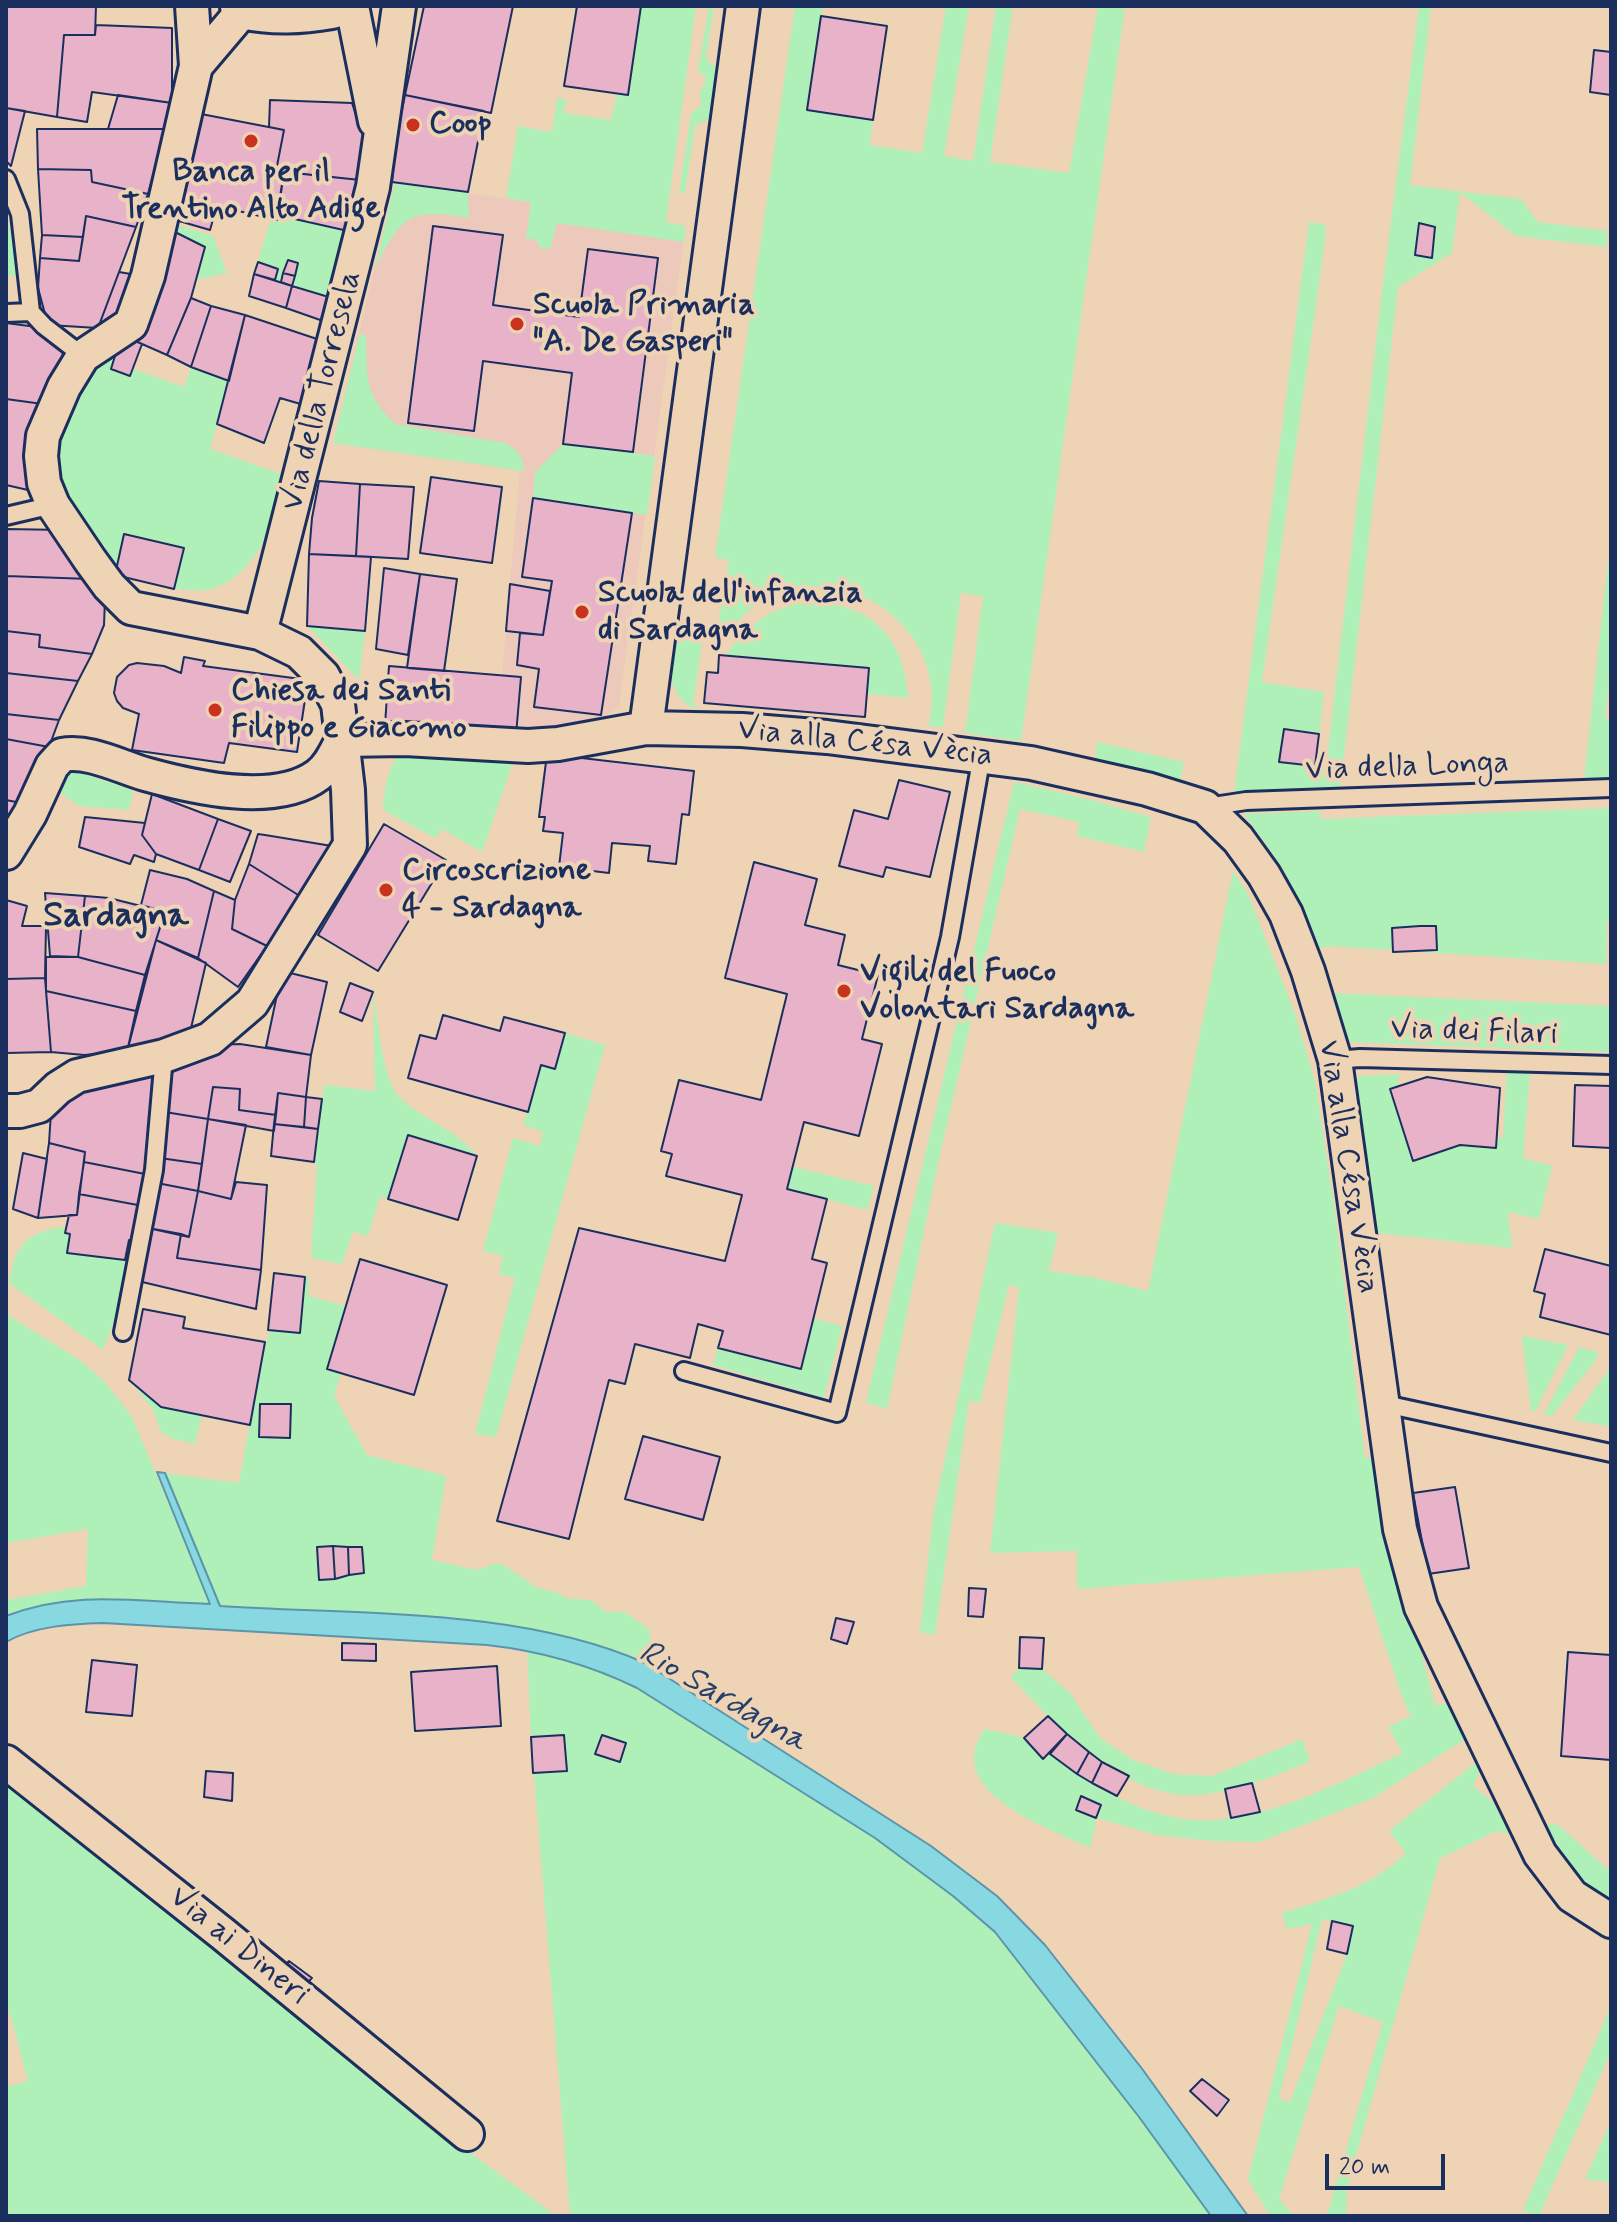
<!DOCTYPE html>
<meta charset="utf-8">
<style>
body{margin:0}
#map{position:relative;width:1617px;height:2222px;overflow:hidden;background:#eed3b5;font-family:Mynerve,sans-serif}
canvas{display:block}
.frame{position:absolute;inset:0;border:8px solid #1b2f5e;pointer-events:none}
.scale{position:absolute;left:1325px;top:2154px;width:120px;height:36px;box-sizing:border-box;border:4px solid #1b2f5e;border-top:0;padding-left:10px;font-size:24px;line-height:28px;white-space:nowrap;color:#1b2f5e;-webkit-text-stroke:6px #eed3b5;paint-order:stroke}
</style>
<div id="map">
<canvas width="1617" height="2222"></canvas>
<div class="frame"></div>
<div class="scale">20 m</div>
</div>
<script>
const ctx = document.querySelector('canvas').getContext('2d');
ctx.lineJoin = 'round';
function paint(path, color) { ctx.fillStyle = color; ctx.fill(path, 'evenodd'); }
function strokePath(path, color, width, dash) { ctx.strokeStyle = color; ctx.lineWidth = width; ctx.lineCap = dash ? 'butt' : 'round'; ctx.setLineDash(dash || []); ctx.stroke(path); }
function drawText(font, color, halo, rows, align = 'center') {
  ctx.font = font + ' Mynerve,sans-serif'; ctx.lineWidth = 8; ctx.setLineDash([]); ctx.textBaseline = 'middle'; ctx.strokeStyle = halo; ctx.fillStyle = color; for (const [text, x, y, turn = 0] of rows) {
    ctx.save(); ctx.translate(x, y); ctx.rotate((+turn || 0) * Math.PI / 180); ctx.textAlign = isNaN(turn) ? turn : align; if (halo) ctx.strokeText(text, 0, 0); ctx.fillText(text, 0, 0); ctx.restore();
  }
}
const built = new Path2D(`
 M395,182L686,226L619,705L594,726H517L521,677L502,675L520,471L333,443Z`);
const green = new Path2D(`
 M641,6H696L666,222L686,226L684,242L557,223L551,247L547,249L540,248L536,240L526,238L531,202L506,198L518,126L552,132L557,98L566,99L564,113L611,120L617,94L628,95Z
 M709,6H714L706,58L718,70L710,118L695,126L685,193H679L691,113L701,106L700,89L704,86L706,78L698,71Z
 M795,6H823L807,110L873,120L870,145L922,153L946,6H969L944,156L973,161L996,6H1013L990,162L1069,173L1098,6H1125L1021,741L965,733L983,596L961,593L943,727L929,726C930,716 932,705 932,695C929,617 842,563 771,596C747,608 728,629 714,651L729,560L715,557Z
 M1419,6H1431L1410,185L1521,199L1538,222L1608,231L1606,247L1516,236L1460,192L1452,253L1398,287L1340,791L1234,793L1309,222L1326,225L1322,263L1262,682L1324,692L1316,766L1326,767L1383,283Z
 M395,182L468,192L469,218C409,208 401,215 375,269Z
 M6,215L17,257L19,275L6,277Z
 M277,215L348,231L332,298L254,274L271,219Z
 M171,223L213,236L227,273L196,280L204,247L169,229Z
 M360,333L366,336C367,377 364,394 395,424L505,443C516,449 524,457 524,471L333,443Z
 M118,346L111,369L130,376L133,369L184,387L191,367L229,381L210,449L287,476C275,518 262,567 218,587C205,593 188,590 174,589L183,548L124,534L115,575L61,492L54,447L81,383L91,368Z
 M563,444L655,456L647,515L533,498L535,472Z
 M1611,534V662L1605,718L1611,719V779L1584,780Z
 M809,601C872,605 904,635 908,698L867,694L868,668L726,655C750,622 768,610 809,601Z
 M307,626L365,631L359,680Z
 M685,640L702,643L693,703L698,710C670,701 668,670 672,645Z
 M1097,742L1184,762L1180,784L1095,761Z
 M403,751L505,756L512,765L482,852L442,829L435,838L383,810C383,791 389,763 403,751Z
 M71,770L131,789L133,796L128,810L79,806L56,790L62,773Z
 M1014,782L1088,799L1151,817L1144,852L1077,836L1079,822L1020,809L939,1159L887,1409L866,1402Z
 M1611,808V920H1607L1606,964L1329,946L1316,949L1277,860L1244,814L1320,811L1321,819Z
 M1233,871L1248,894L1295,1014L1315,1081L1335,1213L1365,1458L1377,1457L1391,1538L1435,1705L1449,1703L1467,1738L1371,1799L1259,1842L1212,1841L1156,1835L1097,1818L1090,1848C1050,1828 939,1792 985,1729L1024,1738L1043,1759L1050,1754C1091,1785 1141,1816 1194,1820C1262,1825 1342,1781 1403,1753L1388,1727L1411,1716L1402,1697L1359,1567L1077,1589V1551L990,1553L1019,1288L1009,1285L980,1403L969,1401L935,1635L920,1632L933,1515L995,1223L1058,1233L1049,1271L1091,1277L1148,1291Z
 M373,992C379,1020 381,1081 402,1100C426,1121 457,1130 477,1156L408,1135L388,1199L380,1197L368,1236L353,1232L342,1264L311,1258L317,1167L314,1162L324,1085L375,1091Z
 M1331,993L1611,1006V1052L1345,1042Z
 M565,1033L605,1045L496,1437L475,1434L515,1278L499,1274L503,1256L483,1251L513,1138L540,1146L543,1132L523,1125L541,1065Z
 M1507,1070H1530L1523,1158L1552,1166L1539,1219L1508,1212L1512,1248L1378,1233L1355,1080L1360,1076L1401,1074L1398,1079V1086L1390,1089L1413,1161L1460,1145L1496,1148L1497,1138H1503Z
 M793,1167L874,1186L867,1210L787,1189Z
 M67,1226L70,1234L125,1260L122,1301L103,1350L9,1283C16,1241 27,1233 67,1226Z
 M305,1277L309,1278V1296L346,1306L341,1373L334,1396L367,1455L446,1476L432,1560L478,1570L496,1563L504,1565L537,1588L559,1593L565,1598L591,1600L606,1612H624L649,1629L652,1648L648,1654L633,1658L603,1647L531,1629L449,1619L220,1606L165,1473L239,1483L265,1342L269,1337L268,1330L300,1333Z
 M6,1314L81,1361L104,1381L131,1415L211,1604C141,1600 73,1590 6,1616V1600L86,1586L88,1529L6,1543Z
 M813,1318L842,1326L824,1398L713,1365L718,1348Z
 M1522,1336L1568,1345L1535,1412L1531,1411Z
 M1579,1347L1598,1352L1596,1360L1552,1416L1544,1414Z
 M1611,1366V1427L1573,1420Z
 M129,1380L161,1407L202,1415L195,1444L173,1439L161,1432L154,1411Z
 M527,1650L575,1662L637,1688L875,1838L953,1896L995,1932L1139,2117L1211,2216H570L531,1737Z
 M1019,1668L1042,1669L1071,1694L1099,1737L1133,1760L1174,1774L1213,1776L1302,1739L1310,1761C1277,1776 1218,1799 1180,1795C1112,1787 1056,1724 1011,1678Z
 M1478,1761L1481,1768L1473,1786L1493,1802L1510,1834L1497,1831L1440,1858L1347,2188L1346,2216H1327L1383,2022L1339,2006L1279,2199L1292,2214L1298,2216H1270L1248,2179L1312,1924L1287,1929L1282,1913C1326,1899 1373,1887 1406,1853L1389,1831ZM1322,1919L1352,1926L1347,1954L1290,2102L1279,2099Z
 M6,1779L460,2145L556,2216H6V2087L28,2081L6,1999Z
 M1557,1824L1611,1872V1908L1579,1883L1540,1832L1546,1825Z
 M1611,2006V2051L1539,2216L1523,2210Z
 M1611,2121V2182L1585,2179Z`);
const water = new Path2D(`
 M157,1472L165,1473L220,1606C356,1615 519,1607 645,1663L931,1846L997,1896L1045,1945L1143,2070L1248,2216H1211L1139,2117L995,1932L953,1896L875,1838L637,1688C588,1664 541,1651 487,1645L103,1623C71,1624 34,1626 6,1642V1616C75,1589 138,1602 210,1604Z`);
const building = new Path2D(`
 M6,6H96L95,35H64L57,117L6,108Z
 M424,6H513L491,113L405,95Z
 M577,6H641L628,95L564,86Z
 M821,16L887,26L873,120L807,110Z
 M96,25L172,28V103L92,92L87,122L57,117L64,35H95Z
 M1594,50L1611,52V95L1590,92Z
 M118,95L172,103L166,129H108Z
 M405,95L484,111L468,192L392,182L396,139Z
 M270,100L352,103L364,139L360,180L276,171L284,130L269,127Z
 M6,108L25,111L11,166L6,161Z
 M196,113L284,130L276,171L284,172L277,220L217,206L210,230L172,219Z
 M37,129H166L148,194L92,182L91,170L38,169Z
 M38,169L91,170L92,182L148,194L136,227L86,216L83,237L42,235Z
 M284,172L360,180L348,231L277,215Z
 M86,216L136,227L98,328L48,325L38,288L40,258L79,261Z
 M1419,223L1435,227L1432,258L1415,255Z
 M433,226L503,235L493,305L579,317L588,249L658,258L633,452L563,444L572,373L483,361L474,431L408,423Z
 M169,229L205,247L191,298L167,355L133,340Z
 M42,235L83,237L79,261L40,258Z
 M288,260L298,263L295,276L283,273Z
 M258,262L278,269L275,280L254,274Z
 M119,272L142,276L125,323L98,328Z
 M283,273L295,276L292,286L281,282Z
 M254,274L292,286L286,308L249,296Z
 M292,286L332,298L326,322L286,308Z
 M191,298L211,306L191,367L167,355Z
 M211,306L245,315L229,381L191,367Z
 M245,315L320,340L304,405L280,398L264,443L217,424Z
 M6,323L37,327L62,348L64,365L50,405L6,399Z
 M133,340L142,344L130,376L111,369L118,346Z
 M6,399L50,405L28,468V490L6,485Z
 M431,477L502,487L492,563L420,553Z
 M319,481L360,484L356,556L309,554L312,518Z
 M360,484L414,487L408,559L356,556Z
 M533,498L632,513L601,715L534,707L539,669L517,665L520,633L543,635L552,581L522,577Z
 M6,529L64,530L90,579L6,576Z
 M124,534L184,548L174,589L115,575Z
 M309,554L371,557L365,631L307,626Z
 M384,568L420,574L408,655L376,649Z
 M420,574L457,579L444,671L407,668Z
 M6,576L90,579L105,599L104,625L92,654L39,647L40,635L6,631Z
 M510,584L550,591L543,635L506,631Z
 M6,631L40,635L39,647L92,654L78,681L6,673Z
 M719,655L869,668L865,717L704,703L707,672L718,673Z
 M184,657L205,661L203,666L308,680L297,752L229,743L224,763L132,750L139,714L123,708L117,701L114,693L117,677L129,665L137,663L164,666L181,673Z
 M389,666L521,677L516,735L385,725Z
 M6,673L78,681L59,720L6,714Z
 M6,714L59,720L49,747L6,739Z
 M1284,729L1319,734L1315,766L1279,762Z
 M6,739L49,747L26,804L6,800Z
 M547,754L694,771L689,815L682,814L676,864L648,861L650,846L612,843L609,873L559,867L563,833L543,831L545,817H539Z
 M899,780L950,792L930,877L886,867L883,877L839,866L854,810L888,819Z
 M152,794L218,819L199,870L156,854L142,835Z
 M6,800L26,804L6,839Z
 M85,817L145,823L142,835L156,854L154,862L134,855L130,864L79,847Z
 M218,819L251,831L230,882L199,870Z
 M384,824L446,860L378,971L318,935Z
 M258,834L265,835L338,847L303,898L249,864Z
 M754,862L817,879L805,925L845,935L838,965L878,975L862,1039L882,1044L859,1136L804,1122L787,1189L827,1199L812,1259L827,1263L801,1369L718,1348L723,1331L698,1324L690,1358L635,1344L625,1384L609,1380L569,1539L497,1521L579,1228L725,1261L742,1195L666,1176L672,1154L661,1151L679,1080L761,1100L787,994L725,978Z
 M249,864L303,898L267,946L232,929L235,900Z
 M150,870L187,879L214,891L198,958L156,940L165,912L141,905Z
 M214,891L235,900L232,929L267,946L238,987L198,958Z
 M45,893L85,896L78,957L50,956Z
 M85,896L109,898L165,912L145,975L78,957Z
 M6,900L27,906L22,926H46L45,978L6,979Z
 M1420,926H1436L1437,950L1393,952L1392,928Z
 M156,940L206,963L189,1037L127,1052Z
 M46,957H78L145,975L136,1011L46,991Z
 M282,971L327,982L311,1055L266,1047Z
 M45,978L51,1052L6,1053V979Z
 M350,983L373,992L362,1021L340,1012Z
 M46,991L136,1011L127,1052L84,1055L51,1052Z
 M443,1015L500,1031L504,1017L565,1033L555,1069L541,1065L528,1112L408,1078L420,1035L436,1039Z
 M240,1044L311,1055L306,1097L278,1093L276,1115L239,1110L240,1089L213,1087L208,1119L165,1112L169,1058L214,1045Z
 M153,1071L156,1127L150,1175L84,1162L85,1152L49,1143L51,1112L73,1085Z
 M1427,1077L1500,1088L1496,1148L1460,1145L1413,1161L1390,1089Z
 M1575,1085L1611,1086V1148L1573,1146Z
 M213,1087L240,1089L239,1110L276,1115L274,1131L208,1119Z
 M278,1093L306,1097L304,1127L274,1124Z
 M306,1097L322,1099L318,1129L304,1127Z
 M165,1112L208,1119L202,1164L160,1158Z
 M208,1119L246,1125L231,1199L198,1191Z
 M274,1124L318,1129L314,1162L271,1156Z
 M408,1135L477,1156L458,1220L388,1199Z
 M49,1143L85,1152L77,1215L38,1218Z
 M23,1153L47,1159L38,1218L13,1209Z
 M160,1158L202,1164L198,1191L157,1183Z
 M84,1162L150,1175L143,1206L79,1194Z
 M236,1182L267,1185L261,1270L177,1258L181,1234L189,1237L198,1191L231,1199Z
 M157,1183L198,1191L189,1237L148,1228Z
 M79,1194L143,1206L136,1240H129L125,1260L67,1253L70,1234L65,1233L69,1215H77Z
 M148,1228L181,1234L177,1258L261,1270L256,1309L138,1281Z
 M1545,1249L1611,1266V1335L1540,1317L1545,1294L1534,1291Z
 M360,1259L447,1285L414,1395L327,1369Z
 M274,1273L305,1277L300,1333L268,1330Z
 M143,1309L185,1317L183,1328L265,1342L250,1425L161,1407L129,1380Z
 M260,1404H291L290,1438L259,1437Z
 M643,1436L720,1457L703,1520L625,1499Z
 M1455,1487L1469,1568L1428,1574L1413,1493Z
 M333,1546L335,1579L319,1580L317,1547Z
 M333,1546L348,1547L349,1575L335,1579Z
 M348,1547H362L364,1573L349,1575Z
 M969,1588L986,1589L983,1617L968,1616Z
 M836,1618L854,1622L847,1644L831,1639Z
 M1020,1637L1044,1638L1042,1669L1019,1668Z
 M342,1643L376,1644V1661L342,1660Z
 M1568,1652L1611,1655V1760L1561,1756Z
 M92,1660L137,1665L132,1716L86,1712Z
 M497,1666L501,1726L415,1731L411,1672Z
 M1048,1716L1067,1734L1043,1759L1024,1738Z
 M1067,1734L1089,1752L1077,1774L1050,1754Z
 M564,1735L567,1771L533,1773L531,1737Z
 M602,1735L626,1743L620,1762L595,1754Z
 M1089,1752L1102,1762L1092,1783L1077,1774Z
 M1102,1762L1129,1776L1117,1796L1092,1783Z
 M206,1771L233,1773L232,1801L204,1797Z
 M1252,1783L1260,1812L1231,1818L1225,1789Z
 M1081,1796L1101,1805L1096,1818L1076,1810Z
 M1332,1921L1353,1926L1347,1954L1327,1949Z
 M289,1961L312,1978L302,1988L280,1970Z
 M1202,2079L1229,2100L1217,2116L1190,2091Z`);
const lane = new Path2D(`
 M6,179L20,214L31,312
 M6,313L31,312L44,326L83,356
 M6,516L53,505
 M1207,807L1246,801L1611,788
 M1335,1060L1360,1058L1611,1065
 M123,1332L154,1170L164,1056
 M684,1371L837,1413L950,937L982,755
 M1385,1404L1611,1453`);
const street = new Path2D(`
 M352,6L375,121
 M196,66L246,7
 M260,633L373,187L399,6
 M646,728L743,6
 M342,740L405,739L528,746L558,744L646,728L742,730L827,737L1031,763L1147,789L1205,807L1238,839L1264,875L1286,914L1308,971L1335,1060L1400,1529L1421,1607L1540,1854L1572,1896L1611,1921
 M6,853L30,814L52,766L62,755C89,750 118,766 145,774C192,787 275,807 318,775C330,766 335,753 342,740
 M6,1111H20L39,1106L58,1088L77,1076L164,1056L210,1039L252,1003L350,845L348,790L338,704L323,676L299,652L260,633L131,608L109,586L90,560L53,505L44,483L41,456L43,436L64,387L83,356L131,324L148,276L196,66L192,6
 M6,1762L223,1934L467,2134`);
const secondary = new Path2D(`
 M243,6C274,13 301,11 331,6`);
const markers = [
 [413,125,8,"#c8321e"],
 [251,141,8,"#c8321e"],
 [517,324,8,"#c8321e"],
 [582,612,8,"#c8321e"],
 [215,710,8,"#c8321e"],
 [386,890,8,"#c8321e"],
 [844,991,8,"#c8321e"]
];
const poiNames = [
 ["Coop",429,125],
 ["Banca per il",251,173,"center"],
 ["Trentino Alto Adige",251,210,"center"],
 ["Scuola Primaria",533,306],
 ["\"A. De Gasperi\"",533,343],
 ["Scuola dell'infanzia",598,594],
 ["di Sardagna",598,631],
 ["Chiesa dei Santi",231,692],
 ["Filippo e Giacomo",231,729],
 ["Circoscrizione",402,872],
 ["4 - Sardagna",402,909],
 ["Vigili del Fuoco",860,973],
 ["Volontari Sardagna",860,1010]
];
const streetNames = [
 ["Via della Torresela",323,391,-76],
 ["Via alla Césa Vècia",865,744,6],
 ["Via della Longa",1407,768,-2],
 ["Via dei Filari",1474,1033,2],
 ["Via alla Césa Vècia",1347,1167,81],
 ["Via ai Dineri",238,1947,39]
];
const waterNames = [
 ["Rio Sardagna",722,1698,30]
];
const quarterNames = [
 ["Sardagna",116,917]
];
paint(built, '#ecc9bb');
paint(green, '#aff0b9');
paint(water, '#87d8e0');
strokePath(water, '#5c94ac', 2);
paint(building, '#e8b2c9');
strokePath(building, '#1b2f5e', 2);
strokePath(lane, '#1b2f5e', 22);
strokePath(street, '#1b2f5e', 38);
strokePath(secondary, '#1b2f5e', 50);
strokePath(lane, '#eed3b5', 16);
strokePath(street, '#eed3b5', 32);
strokePath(secondary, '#eed3b5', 44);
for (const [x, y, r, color] of markers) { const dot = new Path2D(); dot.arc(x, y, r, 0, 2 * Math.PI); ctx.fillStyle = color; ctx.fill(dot); strokePath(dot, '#eed3b5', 3); }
drawText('bold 32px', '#1b2f5e', '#eed3b5', poiNames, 'left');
drawText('32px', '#1b2f5e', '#eed3b5', streetNames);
drawText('italic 34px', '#26406b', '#eed3b5', waterNames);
drawText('bold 36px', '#1b2f5e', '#eed3b5', quarterNames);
</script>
